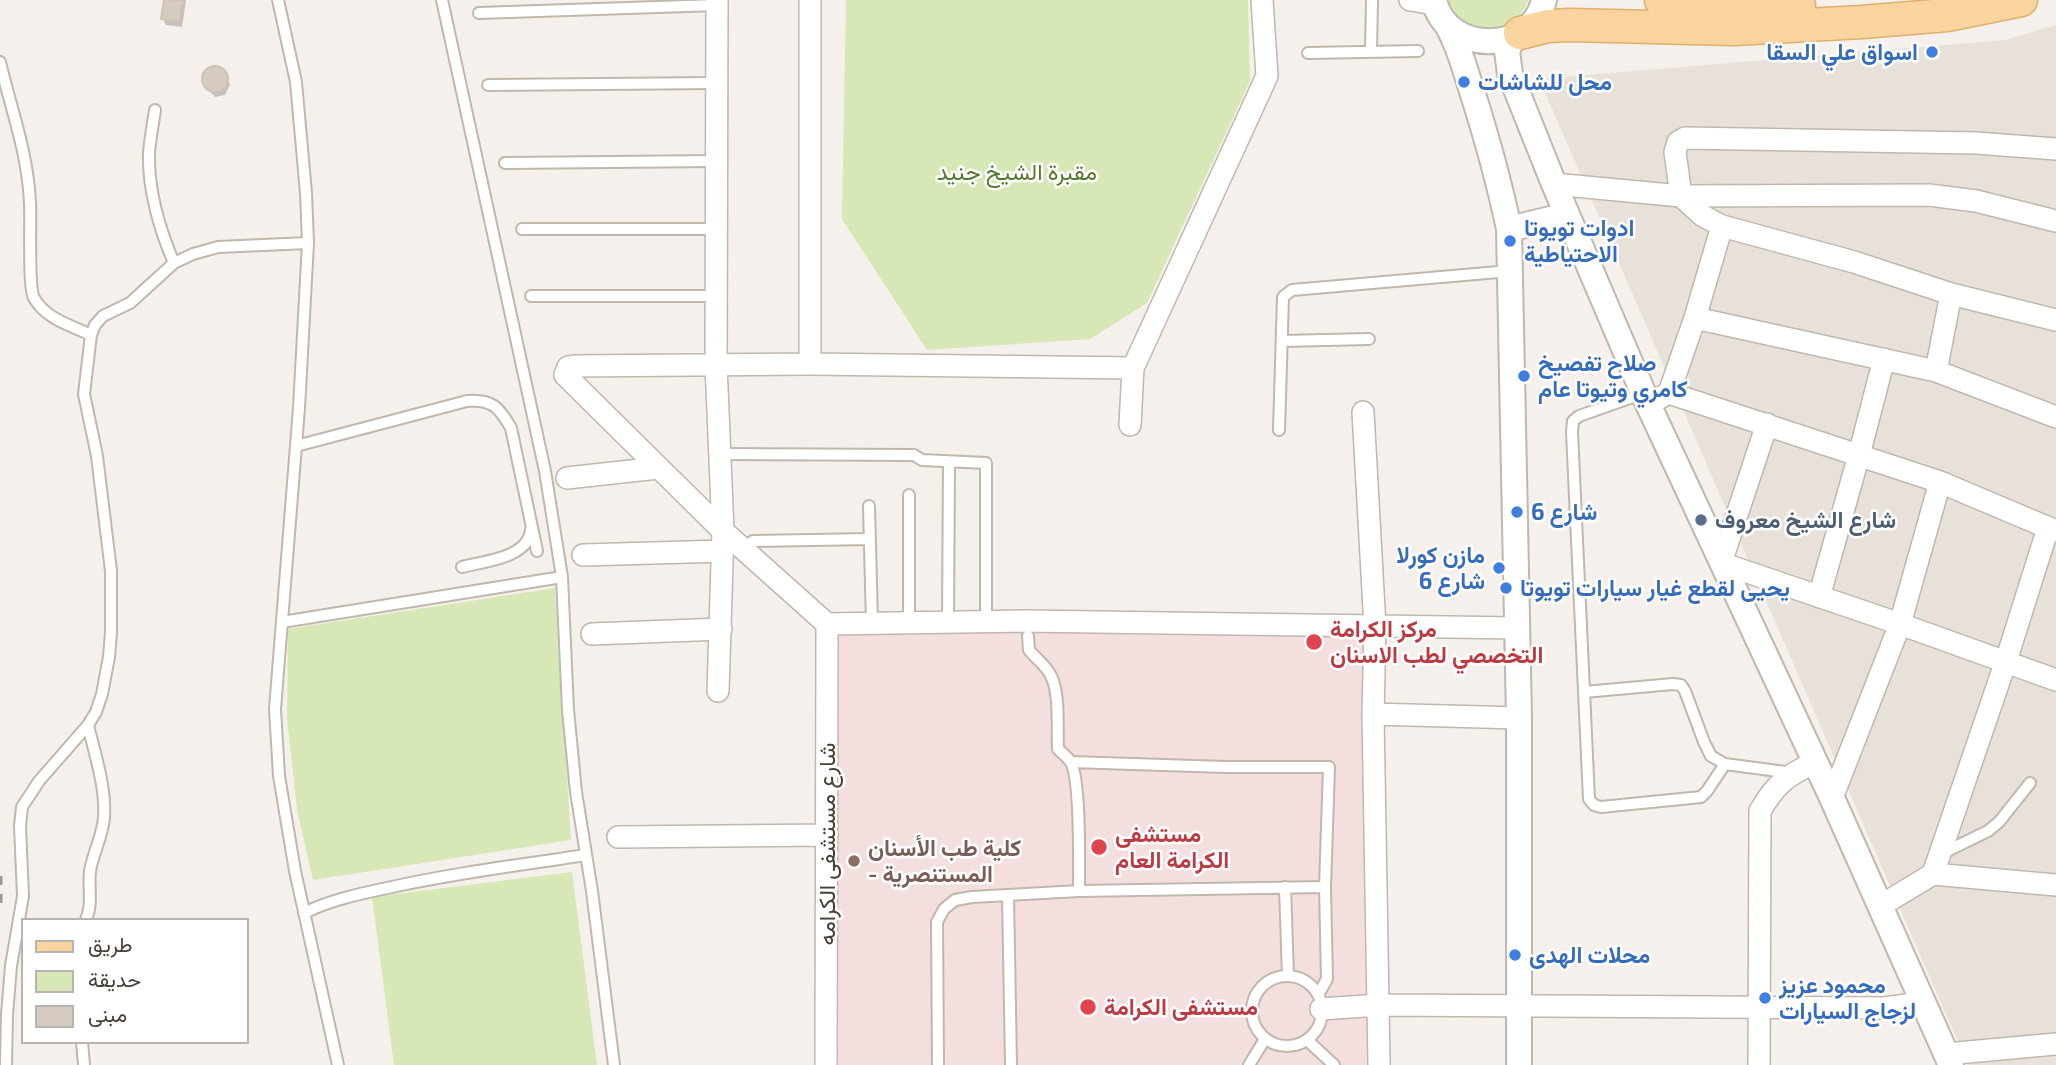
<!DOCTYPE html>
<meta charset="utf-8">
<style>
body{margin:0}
#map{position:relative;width:2056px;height:1065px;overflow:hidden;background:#f5f0eb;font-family:"Exo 2",Vazirmatn,sans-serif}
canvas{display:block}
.legend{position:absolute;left:21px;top:918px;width:228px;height:126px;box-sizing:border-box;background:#fff;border:2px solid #b6b3b0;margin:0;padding:9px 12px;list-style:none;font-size:21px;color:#484039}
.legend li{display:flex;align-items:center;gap:14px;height:35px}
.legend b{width:35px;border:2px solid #b6b3b0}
</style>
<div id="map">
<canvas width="2056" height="1065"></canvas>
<ul class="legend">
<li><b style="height:9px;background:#fad49e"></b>طريق</li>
<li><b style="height:19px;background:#d7e7b6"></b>حديقة</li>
<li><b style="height:19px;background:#d6cbc0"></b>مبنى</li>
</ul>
</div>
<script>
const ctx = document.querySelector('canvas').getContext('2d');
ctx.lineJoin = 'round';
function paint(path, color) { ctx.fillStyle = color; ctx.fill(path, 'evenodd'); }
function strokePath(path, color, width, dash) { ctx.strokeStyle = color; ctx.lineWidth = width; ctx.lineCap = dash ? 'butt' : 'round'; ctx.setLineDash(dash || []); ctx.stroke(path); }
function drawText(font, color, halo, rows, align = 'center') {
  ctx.font = font + ' "Exo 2",Vazirmatn,sans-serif'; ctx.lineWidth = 5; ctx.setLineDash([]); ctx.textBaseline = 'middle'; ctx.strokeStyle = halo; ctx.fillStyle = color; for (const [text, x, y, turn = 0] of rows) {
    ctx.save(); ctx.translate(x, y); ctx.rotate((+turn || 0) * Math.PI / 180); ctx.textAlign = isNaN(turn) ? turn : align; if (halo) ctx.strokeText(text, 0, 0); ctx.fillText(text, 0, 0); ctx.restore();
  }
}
const residential = new Path2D(`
 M2056,25V1065H1968L1539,79L2005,40Z`);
const medical = new Path2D(`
 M827,624L1363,628L1373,1065H836Z`);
const green = new Path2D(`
 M846,0H1248L1250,81L1147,303L1090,339L927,350L842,219Z
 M1445,0H1528C1519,27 1492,38 1468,24C1463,22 1457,19 1454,15C1450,11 1448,5 1445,0Z
 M555,588L571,840L313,880L297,810L287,718L288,629Z
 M572,872L597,1065H394L372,897Z`);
const shadow = new Path2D(`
 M166,0H186L182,27L166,25L163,19Z
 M213,68L223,72L227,78L230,85L225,95L215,97L205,86L203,78L206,71Z`);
const building = new Path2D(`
 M164,0H183L179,22L161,19Z
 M202 79a13 13 0 1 1 26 0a13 13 0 1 1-26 0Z`);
const service = new Path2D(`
 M278,0L296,82L306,193L308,243L299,408L275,709L279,776L295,871L338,1065
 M442,0L545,471L562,577L568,710L576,792L592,891L614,1065
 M479,13L717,5
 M1371,52L1372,0
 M1308,53L1418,51
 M0,62C11,109 28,154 30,203C31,220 28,288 34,298C46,319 70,325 91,335
 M488,85L717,83
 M155,110C153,124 150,139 149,153C148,192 159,228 174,263
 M505,163L716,161
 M522,229H716
 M531,296H716
 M1282,341L1369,339
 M1644,393L1579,416L1573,421L1572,432L1589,799L1594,805L1601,807L1701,797L1707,791L1725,764L1793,773
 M1279,430L1283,297L1292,290L1510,271
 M296,446L467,401C492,399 499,407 511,428L537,551
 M720,454L914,455L922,460L986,463V622
 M869,506L872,623
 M743,548L753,541L870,539
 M462,567C485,561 529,558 531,529
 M282,622L562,577
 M909,622V495
 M948,622L949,462
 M1028,636L1029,650C1036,659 1046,665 1051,676C1060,693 1057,729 1058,749C1062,753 1067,757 1070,761C1081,776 1079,868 1079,891L1325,887
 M1584,692L1673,684L1681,685L1685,691L1704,742L1711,756L1725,764
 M1071,762L1225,767H1329L1325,887L1327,979L1318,995
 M1943,853L1988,831L1999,822L2030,783
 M1285,887L1288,976
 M1008,895L1011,1065
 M304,913C330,900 359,894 387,888C453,873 520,865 586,855
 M86,920C93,903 88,888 90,871C93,853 103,835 104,817C106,787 95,755 88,725
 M1252 1011a35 35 0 1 1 70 0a35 35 0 1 1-70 0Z
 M1307,1040L1334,1065
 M82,1042L84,1065
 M6,1065L7,1014L11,966L23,896L20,826L22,807L39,781L88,725L96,712L102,694L109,657L111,632V571L97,456L84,394L91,335L95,325L103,316L130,303L174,263L193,254L218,247L308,243
 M938,1065L937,922L944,909L955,900L972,897L1079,891
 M1249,1065L1265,1039`);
const minor = new Path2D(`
 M717,0L716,364L723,531L718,691
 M810,0V364
 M1410,0L1435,4
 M2056,149L1976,143L1685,138L1678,142L1675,152L1681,196L1703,216L1722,226L1854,262L1951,294L2056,320
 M1554,184L1681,196L1929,195L1976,201L2056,221
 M1695,318L1936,371L2056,417
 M1133,368L810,364L574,366L568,367L565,375L723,531L827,624L1026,621L1518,628
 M1936,371L1951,294
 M1669,393L1695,318L1722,226
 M1648,404L1669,393L1940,482L2056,531
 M1363,412L1375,627L1373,714L1379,1065
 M1767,424L1721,563L1900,624L2056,680
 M1130,425L1133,368L1267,76L1262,0
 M567,478L658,468
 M583,555L723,551
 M1819,597L1859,455L1884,359
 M592,634L721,629
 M1373,714L1519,718
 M1832,798L1900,624L1940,482
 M618,837L827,835
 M1933,874L2006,661L2048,528
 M1880,906L1933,874L2056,885
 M1321,1009L1379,1005L1884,1008L1922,1003
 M1946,1054L2056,1044
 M826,1065L827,624
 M1759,1065L1760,811C1776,783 1787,776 1815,762`);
const tertiary = new Path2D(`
 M1434,0C1446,55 1532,55 1544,0
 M1446,23C1458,44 1464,66 1471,88C1486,135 1499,181 1509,229L1519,718V1065
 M1513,37L1507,51L1510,74L1554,184L1648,404L1832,798L1951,1065
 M1509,229L1567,215`);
const primary = new Path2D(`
 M1661,0L1762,7L1799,6
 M1520,33L1548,26L1570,25L1734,29L1862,22L1947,15L2021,0`);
const rail = new Path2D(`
 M0,876V903`);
const markers = [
 [1932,52,7,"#3f7fe0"],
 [1464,82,7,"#3f7fe0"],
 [1510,241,7,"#3f7fe0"],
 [1524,376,7,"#3f7fe0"],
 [1517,512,7,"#3f7fe0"],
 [1701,520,7,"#5c6f8a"],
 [1499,568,7,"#3f7fe0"],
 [1506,588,7,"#3f7fe0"],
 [1314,642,9,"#e0444e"],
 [1099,847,9,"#e0444e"],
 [854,861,7,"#8d6e63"],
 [1515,955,7,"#3f7fe0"],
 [1765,998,7,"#3f7fe0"],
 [1088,1007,9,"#e0444e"]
];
const shopNames = [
 ["اسواق علي السقا",1918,52,"right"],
 ["محل للشاشات",1478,82],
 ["ادوات تويوتا",1524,228],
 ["الاحتياطية",1524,254],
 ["صلاح تفصيخ",1538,363],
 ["كامري وتيوتا عام",1538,389],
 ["شارع 6",1531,512],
 ["مازن كورلا",1485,555,"right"],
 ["شارع 6",1485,581,"right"],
 ["يحيى لقطع غيار سيارات تويوتا",1520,588],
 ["محلات الهدى",1529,955],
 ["محمود عزيز",1779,985],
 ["لزجاج السيارات",1779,1011]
];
const parkNames = [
 ["مقبرة الشيخ جنيد",1017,172]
];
const serviceNames = [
 ["شارع الشيخ معروف",1715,520]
];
const healthNames = [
 ["مركز الكرامة",1330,629],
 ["التخصصي لطب الاسنان",1330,655],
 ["مستشفى",1115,834],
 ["الكرامة العام",1115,860],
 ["مستشفى الكرامة",1104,1007]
];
const streetNames = [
 ["شارع مستشفى الكرامه",827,844,-90]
];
const educationNames = [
 ["كلية طب الأسنان",868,848],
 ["- المستنصرية",868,874]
];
paint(residential, '#e8e1d9');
paint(medical, '#f4dfdf');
paint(green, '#d7e7b6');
paint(shadow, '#0003');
paint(building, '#d6cbc0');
strokePath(building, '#d0c2b4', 2);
strokePath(service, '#c0b7ad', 14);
strokePath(minor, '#c0b7ad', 24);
strokePath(tertiary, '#c0b7ad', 28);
strokePath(primary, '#dfaf6e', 35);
strokePath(service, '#fff', 10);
strokePath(minor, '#fff', 21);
strokePath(tertiary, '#fff', 24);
strokePath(primary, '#fad49e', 32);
strokePath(rail, '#999', 5, [9, 9]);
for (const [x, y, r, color] of markers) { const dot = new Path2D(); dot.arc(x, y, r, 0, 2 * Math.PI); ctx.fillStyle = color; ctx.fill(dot); strokePath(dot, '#fff', 2.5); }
drawText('bold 23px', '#366cbe', '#fff', shopNames, 'left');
drawText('23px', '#54792e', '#fff', parkNames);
drawText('bold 23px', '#4e5e75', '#fff', serviceNames, 'left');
drawText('bold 23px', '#be3a42', '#fff', healthNames, 'left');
drawText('23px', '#484039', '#fff', streetNames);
drawText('bold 23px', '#785e54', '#fff', educationNames, 'left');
</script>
